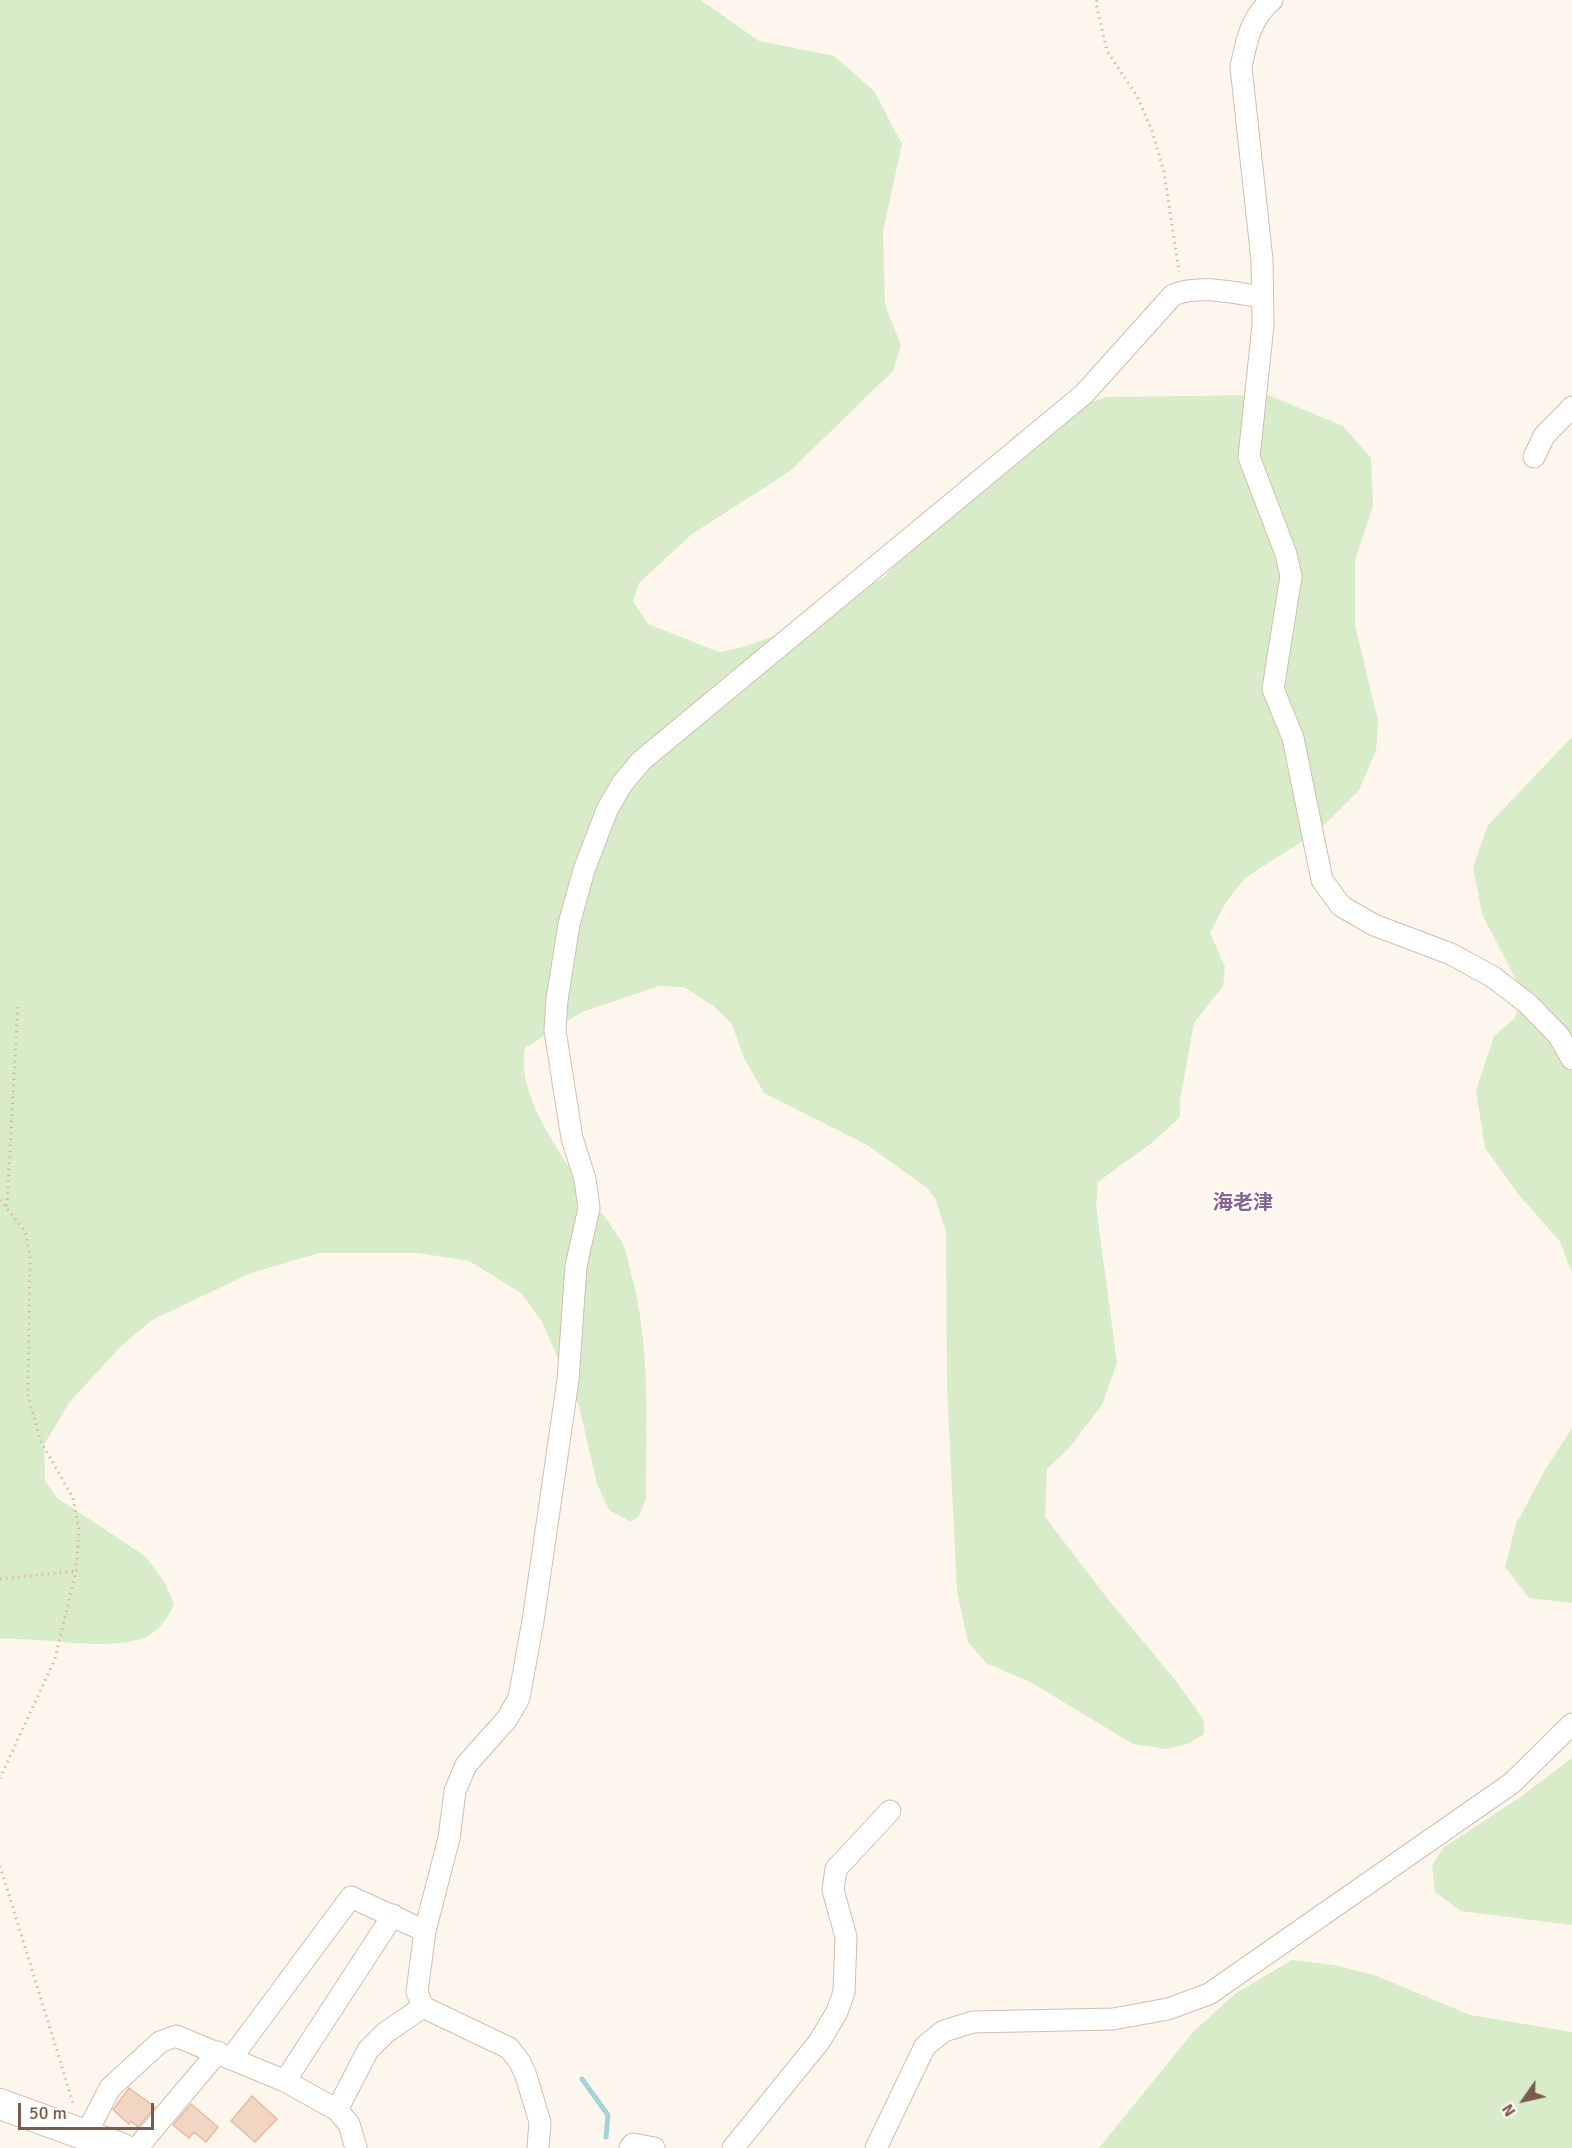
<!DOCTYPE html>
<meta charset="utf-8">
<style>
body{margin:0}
#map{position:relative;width:1572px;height:2148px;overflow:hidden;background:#fdf6ec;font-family:Signika,sans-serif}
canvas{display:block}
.north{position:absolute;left:1494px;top:2070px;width:60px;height:60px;-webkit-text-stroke:4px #fffaf3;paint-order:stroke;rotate:236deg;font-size:16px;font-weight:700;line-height:24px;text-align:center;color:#7a5c4d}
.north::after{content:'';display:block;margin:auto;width:21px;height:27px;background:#7a5c4d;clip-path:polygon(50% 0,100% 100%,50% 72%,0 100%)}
.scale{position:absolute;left:18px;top:2103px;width:136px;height:27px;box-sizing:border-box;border:3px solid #7a5c4d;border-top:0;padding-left:8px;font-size:18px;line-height:21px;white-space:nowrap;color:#7a5c4d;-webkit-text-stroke:4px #fffaf3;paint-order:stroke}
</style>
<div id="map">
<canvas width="1572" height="2148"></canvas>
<div class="north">N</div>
<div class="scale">50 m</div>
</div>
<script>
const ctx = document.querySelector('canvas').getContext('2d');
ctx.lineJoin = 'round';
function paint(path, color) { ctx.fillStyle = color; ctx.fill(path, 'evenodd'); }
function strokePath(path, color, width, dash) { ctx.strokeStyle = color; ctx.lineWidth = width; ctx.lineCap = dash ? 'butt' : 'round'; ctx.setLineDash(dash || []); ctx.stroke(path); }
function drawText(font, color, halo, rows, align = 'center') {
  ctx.font = font + ' Signika,"Noto Sans JP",sans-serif'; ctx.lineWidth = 4.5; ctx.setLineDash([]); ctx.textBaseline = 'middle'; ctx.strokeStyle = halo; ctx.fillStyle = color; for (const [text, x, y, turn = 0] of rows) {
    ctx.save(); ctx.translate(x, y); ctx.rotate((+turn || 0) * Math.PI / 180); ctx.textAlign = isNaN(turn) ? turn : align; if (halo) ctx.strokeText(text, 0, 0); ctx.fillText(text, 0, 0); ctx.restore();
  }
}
const green = new Path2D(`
 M0,0H701L759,41L834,56L874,91L902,144L883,231L885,305L901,345L893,371L790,471L692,534L639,583L633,601L648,624L719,652L744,647L793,629L884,577L1016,434L1045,419L1106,397L1268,395L1343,426L1371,458L1373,506L1355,560V625L1378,721L1376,751L1359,790L1318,831L1245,878L1226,902L1210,933L1225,967L1223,986L1194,1023L1180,1100V1117L1153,1142L1098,1182L1096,1205L1117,1363L1102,1405L1069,1448L1047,1469L1045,1517L1107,1598L1176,1681L1204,1720V1734L1190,1743L1166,1749L1133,1744L1032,1683L986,1663L968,1642L957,1592L947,1387L946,1231L935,1199L927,1188L869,1146L764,1093L744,1058L732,1024L715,1007L684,987L659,986L582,1012L525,1048C513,1107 589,1190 620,1239C626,1248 628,1262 631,1273C651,1346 646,1423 646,1499L638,1517L631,1522L609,1510L597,1484L579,1406L542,1322L521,1293L469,1261L418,1253H319L251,1273L152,1320L119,1348L69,1403L44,1445L45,1480L56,1497L145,1556L165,1583L174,1604C168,1619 157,1634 140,1639C101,1651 42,1637 0,1639Z
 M1572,737V1272L1559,1240L1519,1195L1485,1148L1476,1090L1494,1036L1514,1019L1524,995L1482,914L1473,867L1488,825Z
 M1572,1428V1603L1529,1598L1505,1567L1516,1524L1545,1470Z
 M1572,1758V1925L1461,1911L1435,1892L1432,1865L1444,1847L1522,1796Z
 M1292,1960L1334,1965L1377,1976L1470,2015L1572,2032V2148H1099L1193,2032L1236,1993Z`);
const stream = new Path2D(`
 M582,2079L608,2115L606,2137`);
const building = new Path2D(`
 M129,2088L155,2107L138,2127L131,2121L129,2124L113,2110Z
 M252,2096L277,2119L255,2142L231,2121Z
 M191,2104L218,2127L206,2142L194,2132L189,2138L173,2125Z`);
const path = new Path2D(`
 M1097,0L1096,3L1107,51L1137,96L1152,131L1164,172L1179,272
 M0,1200L25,1231L30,1257L28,1395L40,1440L73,1498L79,1530L76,1571L55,1659L0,1778
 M7,1206L18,1004
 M0,1579L76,1571
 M0,1866L74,2106`);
const street = new Path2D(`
 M1272,0C1251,17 1246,42 1241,67L1262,260L1263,325L1249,457L1286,554L1291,576L1273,689L1293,738L1322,880L1341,906L1374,925L1451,954L1493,977L1528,1004L1559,1036L1572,1059
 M1534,457L1544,436L1572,407
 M232,2057L351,1897L425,1931
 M285,2081L393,1915
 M337,2110L368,2050L385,2033L423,2007
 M85,2136L110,2088L160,2042L176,2036L285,2081L337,2110L349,2124L356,2148
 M137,2148L218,2052
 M538,2148L540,2122L526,2076L520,2062L509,2048L423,2007L417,1992L425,1931L449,1838L455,1791L466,1765L507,1719L519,1698L533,1621L568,1380L576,1266L589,1208L585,1179L572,1138L555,1031L557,1000L569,924L584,870L607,810L622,784L641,761L1084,394L1173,295C1199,284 1234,293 1262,297
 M630,2148L633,2144L654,2148
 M733,2148L819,2042L837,2012L844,1992L846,1937L833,1890L836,1869L890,1811
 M876,2148L925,2046L944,2031L973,2022L1113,2019L1168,2009L1209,1994L1512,1783L1572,1724`);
const secondary = new Path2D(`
 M0,2104L121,2148`);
const quarterNames = [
 ["海老津",1243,1204]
];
paint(green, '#d8ecc9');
strokePath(stream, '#a5d3da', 5);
paint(building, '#f3d5c3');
strokePath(building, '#e6bba3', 1.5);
strokePath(street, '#d1beb0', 23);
strokePath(secondary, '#d6c0b0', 32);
strokePath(path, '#d9b8a5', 3, [1.5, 4.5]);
strokePath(street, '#fff', 21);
strokePath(secondary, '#fff', 30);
drawText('bold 20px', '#846695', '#fffaf3', quarterNames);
</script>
